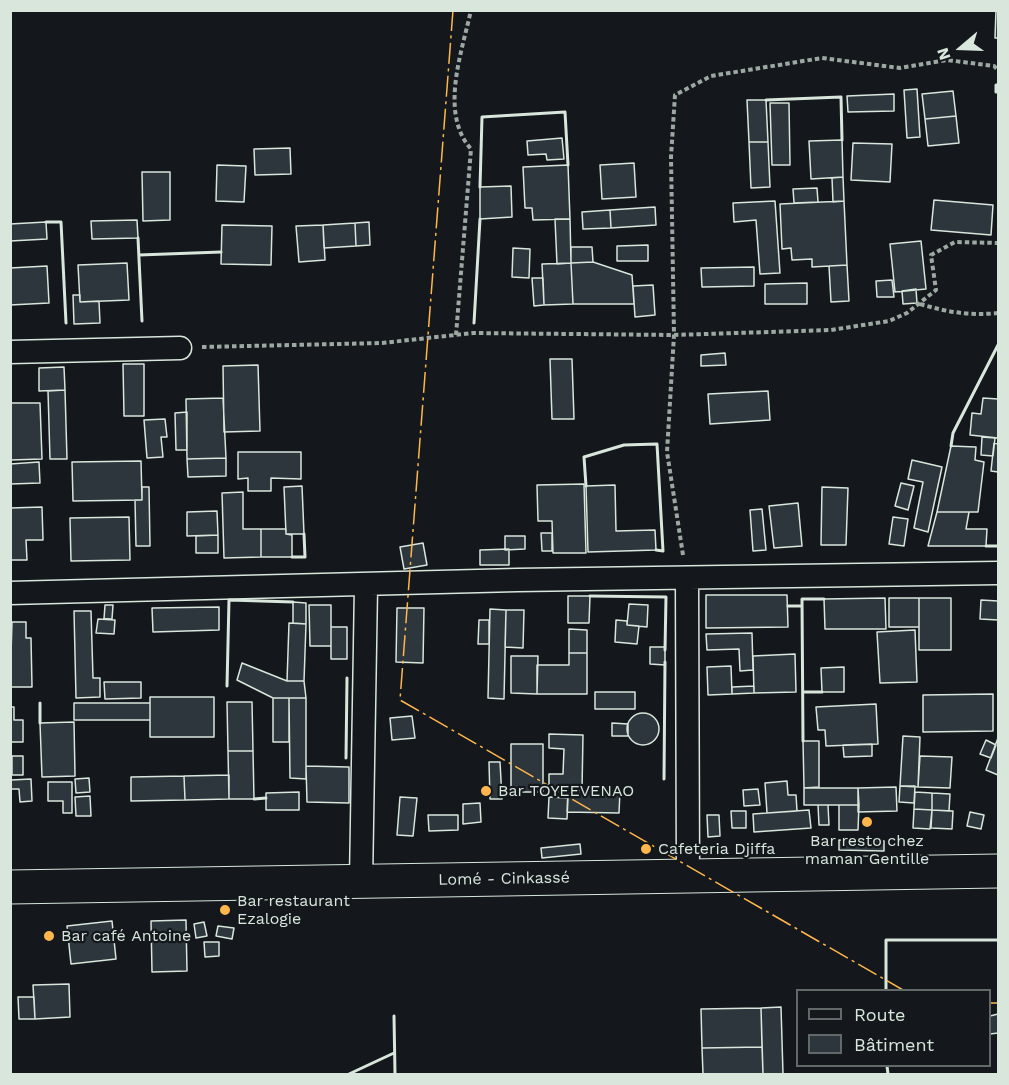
<!DOCTYPE html>
<meta charset="utf-8">
<style>
body{margin:0}
#map{position:relative;width:1009px;height:1085px;overflow:hidden;background:#14181c;font-family:"Work Sans",sans-serif}
canvas{display:block}
.frame{position:absolute;inset:0;border:12px solid #d8e6dc;pointer-events:none}
.legend{position:absolute;left:796px;top:989px;width:195px;height:78px;box-sizing:border-box;background:#14181c;border:2px solid #626a69;margin:0;padding:8px 10px;list-style:none;font-size:18px;color:#d8e6dc}
.legend li{display:flex;align-items:center;gap:12px;height:30px}
.legend b{width:30px;border:2px solid #626a69}
.north{position:absolute;left:931px;top:18px;width:60px;height:60px;-webkit-text-stroke:4px #14181c;paint-order:stroke;rotate:251deg;font-size:16px;font-weight:700;line-height:24px;text-align:center;color:#d8e6dc}
.north::after{content:'';display:block;margin:auto;width:21px;height:27px;background:#d8e6dc;clip-path:polygon(50% 0,100% 100%,50% 72%,0 100%)}
</style>
<div id="map">
<canvas width="1009" height="1085"></canvas>
<div class="frame"></div>
<ul class="legend">
<li><b style="height:8px;background:#14181c"></b>Route</li>
<li><b style="height:16px;background:#2c363c"></b>Bâtiment</li>
</ul>
<div class="north">N</div>
</div>
<script>
const ctx = document.querySelector('canvas').getContext('2d');
ctx.lineJoin = 'round';
function paint(path, color) { ctx.fillStyle = color; ctx.fill(path, 'evenodd'); }
function strokePath(path, color, width, dash) { ctx.strokeStyle = color; ctx.lineWidth = width; ctx.lineCap = dash ? 'butt' : 'round'; ctx.setLineDash(dash || []); ctx.stroke(path); }
function drawText(font, color, halo, rows, align = 'center') {
  ctx.font = font + ' "Work Sans",sans-serif'; ctx.lineWidth = 4.5; ctx.setLineDash([]); ctx.textBaseline = 'middle'; ctx.strokeStyle = halo; ctx.fillStyle = color; for (const [text, x, y, turn = 0] of rows) {
    ctx.save(); ctx.translate(x, y); ctx.rotate((+turn || 0) * Math.PI / 180); ctx.textAlign = isNaN(turn) ? turn : align; if (halo) ctx.strokeText(text, 0, 0); ctx.fillText(text, 0, 0); ctx.restore();
  }
}
const building = new Path2D(`
 M996,10H998V38H995Z
 M917,89L920,137L907,138L904,90Z
 M953,91L956,116L925,119L922,94Z
 M894,94V111L848,112L847,96Z
 M747,100H766L768,142H749Z
 M770,103H789L790,165H772Z
 M956,116L959,143L928,146L925,119Z
 M562,138L564,159L547,160L546,154L528,155L527,141Z
 M842,140L843,177L811,179L809,141Z
 M749,142H768L770,187L751,188Z
 M853,143L892,144L890,182L851,180Z
 M290,148L291,174L255,175L254,149Z
 M634,163L636,197L602,199L600,165Z
 M217,165L246,166L244,202L216,201Z
 M568,165L570,219L533,220L532,208H525L523,167Z
 M142,172H170V220L143,221Z
 M843,177L844,201L833,202L832,178Z
 M511,186L512,217L480,219V187Z
 M817,188L818,202L794,203L793,189Z
 M934,200L993,205L991,235L931,230Z
 M775,201L780,273L760,274L756,220L734,222L733,203Z
 M844,201L847,265L812,267V259L792,260L791,248L782,249L780,204Z
 M655,207L656,225L611,228L610,210Z
 M610,210L611,228L583,229L582,212Z
 M555,219H570L571,263L557,264Z
 M137,220L138,238L92,239L91,221Z
 M46,222L47,239L10,241V224Z
 M369,222L370,245L356,246L355,223Z
 M355,223L356,246L324,248L323,225Z
 M222,225L272,226L271,265L221,264Z
 M323,225L325,260L299,262L296,226Z
 M921,241L926,289L895,292L890,244Z
 M648,245V261H617V246Z
 M571,247H592L593,262L571,263Z
 M513,248L530,249L529,278L512,277Z
 M593,262L632,275L634,304H573L571,263Z
 M127,263L129,300L80,302L78,265Z
 M571,263L573,304L544,305L542,264Z
 M847,265L849,301L831,302L829,266Z
 M47,266L49,303L10,305V268Z
 M754,267V286L702,287L701,268Z
 M532,278H543L544,305L534,306Z
 M892,280L894,297H877L876,281Z
 M807,283V304H765V284Z
 M653,285L655,315L635,317L633,286Z
 M916,289L917,303L903,304L902,291Z
 M73,295H80V302L99,301L100,323L74,324Z
 M725,353L726,365L701,366V355Z
 M550,359H572L574,419H552Z
 M123,364H144V416H124Z
 M258,365L260,431L224,432L223,366Z
 M64,367L65,390L39,391V368Z
 M65,390L67,459H50L48,391Z
 M768,391L770,420L710,424L708,394Z
 M223,398L226,458L187,459L186,399Z
 M983,398L998,399V438L970,435L972,413L981,414Z
 M10,403H40L42,459L10,460Z
 M187,412V450H176L175,413Z
 M165,419L167,437H161L163,457L147,458L144,420Z
 M982,437L995,438L993,456L981,455Z
 M994,443L998,444V472L991,471Z
 M951,446L976,447L975,460L984,462L978,512H937Z
 M238,452H301V479L271,478V491H248V478L238,479Z
 M226,458V476L188,477L187,459Z
 M912,460L942,467L928,532L914,528L923,482L908,479Z
 M141,461L142,500L73,501L72,462Z
 M39,462L40,483L10,484V464Z
 M901,483L914,486L908,510L895,506Z
 M584,484L586,553H553L552,521H538L537,485Z
 M615,485L616,531L655,530L656,550L588,552L586,486Z
 M302,486L304,534H286L284,487Z
 M142,487H149L150,546H136L135,500H142Z
 M822,487L848,488L846,545H821Z
 M243,492V529H261V557L224,558L222,493Z
 M798,503L802,546L774,548L769,506Z
 M42,507L43,540H26L27,560H10V508Z
 M762,509L766,550L753,551L750,510Z
 M217,511L218,535L187,536V512Z
 M937,512H969L966,529H987L986,546H928Z
 M129,517L130,560L71,561L70,518Z
 M893,517L908,519L904,546L889,544Z
 M261,529H286V534L292,535V557H261Z
 M541,533H552V551H542Z
 M218,535V553H196V536Z
 M505,536H525V549L505,550Z
 M423,543L427,565L404,569L400,547Z
 M509,549V565H480V550Z
 M706,595H787L788,627L706,628Z
 M568,596H590L589,623H568Z
 M885,598L886,629H825L824,599Z
 M889,598H919V627H889Z
 M919,598H951V650H919Z
 M981,600L998,601V620L980,619Z
 M293,602L306,603V624L293,623Z
 M629,604L648,605L647,627L627,625Z
 M105,605H113L112,619H104Z
 M309,605H331V646H310Z
 M219,607V630L153,632L152,608Z
 M397,608H424L423,663L396,662Z
 M490,609L506,610L504,699L488,698Z
 M506,610H524L523,648L505,647Z
 M74,611H91L93,678H100V697L76,698Z
 M98,619L115,620L114,634L96,633Z
 M479,620H489V644H478Z
 M616,620L627,621V625L639,626L637,644L615,642Z
 M12,622H26V638H31L32,687H10Z
 M289,623L306,624L304,681H287Z
 M331,627H347V659H331Z
 M569,629L587,630V653H569Z
 M915,630L917,682L880,683L877,632Z
 M752,633L753,670L740,671L739,649L707,650L706,634Z
 M650,647H665V665L650,664Z
 M569,653H587V694H537V665H569Z
 M795,654L796,692L754,693L753,656Z
 M511,656H538L537,694L511,693Z
 M242,663L287,681H304L306,698H273L237,680Z
 M731,666L732,694L708,695L707,667Z
 M844,667V692H822L821,668Z
 M104,682H141V698L105,699Z
 M754,686V693L732,694V687Z
 M595,692H635V709H595Z
 M993,694V731L923,732V695Z
 M150,697H214V737H150Z
 M273,698H289V742H273Z
 M289,698H306V779L290,778Z
 M227,702H252L253,751H228Z
 M74,703H150V720H74Z
 M876,704L878,744L826,746L825,730H818L816,707Z
 M10,707H14V720H23V742H10Z
 M627 729a16 16 0 1 1 32 0a16 16 0 1 1-32 0Z
 M412,716L415,738L392,740L390,718Z
 M74,722L75,776L42,777L40,723Z
 M612,723L628,724V736H612Z
 M549,734L583,735L582,790L549,789V774H563L564,749L549,748Z
 M903,736L920,737L918,787L900,786Z
 M998,738V775L986,770Z
 M986,740L996,745L991,758L980,754Z
 M803,741H819V787L804,788Z
 M511,744H543V792H511Z
 M872,744V756L844,757L843,745Z
 M228,751H253L254,799H229Z
 M12,756H23V775H12Z
 M920,756L952,757L950,788L918,787Z
 M489,762H500L502,799H490Z
 M306,766L349,767V803L307,802Z
 M229,775V799L185,800L184,776Z
 M184,776L185,800L131,801V777Z
 M89,778L90,792L76,793L75,779Z
 M31,779L32,801L20,802L19,789H11V780Z
 M787,781L788,795H796L797,811L767,813L765,783Z
 M48,782H72V813H63V801H48Z
 M900,786H915L914,803L899,802Z
 M896,787L897,811L858,812V788Z
 M804,788H858L859,805H804Z
 M758,789L760,805L744,806L743,790Z
 M568,790L620,791L619,813L567,812Z
 M299,792V810H266V793Z
 M915,792L932,793V810L914,809Z
 M932,793L950,794L949,811L932,810Z
 M90,796L91,816H76L75,797Z
 M400,797L417,798L413,836L397,835Z
 M549,797L568,798L567,819L548,818Z
 M480,803L481,822L463,824V804Z
 M818,805H828L829,825H819Z
 M839,805H859L858,830H839Z
 M914,809L932,810L930,829L913,828Z
 M809,810L811,828L754,832L753,814Z
 M932,810L953,811L952,829L931,828Z
 M731,811H746V828H732Z
 M970,812L984,815L981,829L967,826Z
 M428,815H458V830L429,831Z
 M707,815H719L720,836L708,837Z
 M839,840L884,841V851L839,850Z
 M580,844L581,854L542,858L541,848Z
 M186,920L187,971L152,972L151,921Z
 M112,921L116,959L71,964L67,926Z
 M204,922L207,936L196,938L194,924Z
 M218,926L234,928L232,939L216,936Z
 M204,942H219V956L205,957Z
 M69,984L70,1017L35,1019L33,985Z
 M18,997H34L35,1019H19Z
 M781,1007L783,1074H763L761,1008Z
 M761,1008L762,1047L702,1048L701,1009Z
 M998,1014V1033L990,1034V1016Z
 M762,1047L763,1074H703L702,1048Z`);
const path = new Path2D(`
 M920,304C947,312 970,316 998,313
 M456,335L471,149C439,113 462,52 471,10
 M202,347L382,343L473,333L674,335L831,330L889,321L907,313L936,290L931,255L955,242L998,243
 M683,555L667,452L674,335L671,157L675,95L711,76L822,58L900,68L947,60L994,66L998,70`);
const street = new Path2D(`
 M10,352L180,348
 M687,578L688,876
 M10,593L517,580L998,573
 M361,881L366,586`);
const highway = new Path2D(`
 M10,887L998,871`);
const wall = new Path2D(`
 M996,92V85H998
 M766,100L841,97L842,140
 M480,187L482,117L565,112L568,165
 M46,222H61L66,323
 M138,238L142,321
 M139,255L221,252
 M474,323L480,219
 M951,446L953,433L998,345
 M586,486L584,457L624,445L657,444L663,551L656,550
 M986,546H998
 M292,557H305L304,534
 M590,596L666,597L665,650
 M788,606H802
 M227,686L229,600L293,602
 M803,692H822
 M40,703V723
 M803,741L802,599H824
 M346,758L347,678
 M664,779L665,662
 M254,799L266,798
 M886,990V940H998
 M394,1016L395,1074
 M887,1066L888,1074
 M349,1074L394,1053`);
const power = new Path2D(`
 M453,10L400,700L903,990
 M990,1003H998`);
const markers = [
 [486,791,6,"#ffb74d"],
 [867,822,6,"#ffb74d"],
 [646,849,6,"#ffb74d"],
 [225,910,6,"#ffb74d"],
 [49,936,6,"#ffb74d"]
];
const poiNames = [
 ["Bar TOYEEVENAO",498,791],
 ["Bar resto chez",867,841,"center"],
 ["maman Gentille",867,859,"center"],
 ["Cafeteria Djiffa",658,849],
 ["Bar restaurant",237,901],
 ["Ezalogie",237,919],
 ["Bar café Antoine",61,936]
];
const streetNames = [
 ["Lomé - Cinkassé",504,879,-1]
];
paint(building, '#2c363c');
strokePath(building, '#d8e6dc', 1.5);
strokePath(street, '#d8e6dc', 25);
strokePath(highway, '#d8e6dc', 35);
strokePath(path, '#9da8a2', 4, [4.5, 3]);
strokePath(street, '#14181c', 22);
strokePath(highway, '#14181c', 33);
strokePath(wall, '#d8e6dc', 3);
strokePath(power, '#ffb74d', 1.5, [21, 4.5, 3, 4.5]);
for (const [x, y, r, color] of markers) { const dot = new Path2D(); dot.arc(x, y, r, 0, 2 * Math.PI); ctx.fillStyle = color; ctx.fill(dot); strokePath(dot, '#14181c', 2); }
drawText('16px', '#d8e6dc', '#14181c', poiNames, 'left');
drawText('16px', '#d8e6dc', '#14181c', streetNames);
</script>
